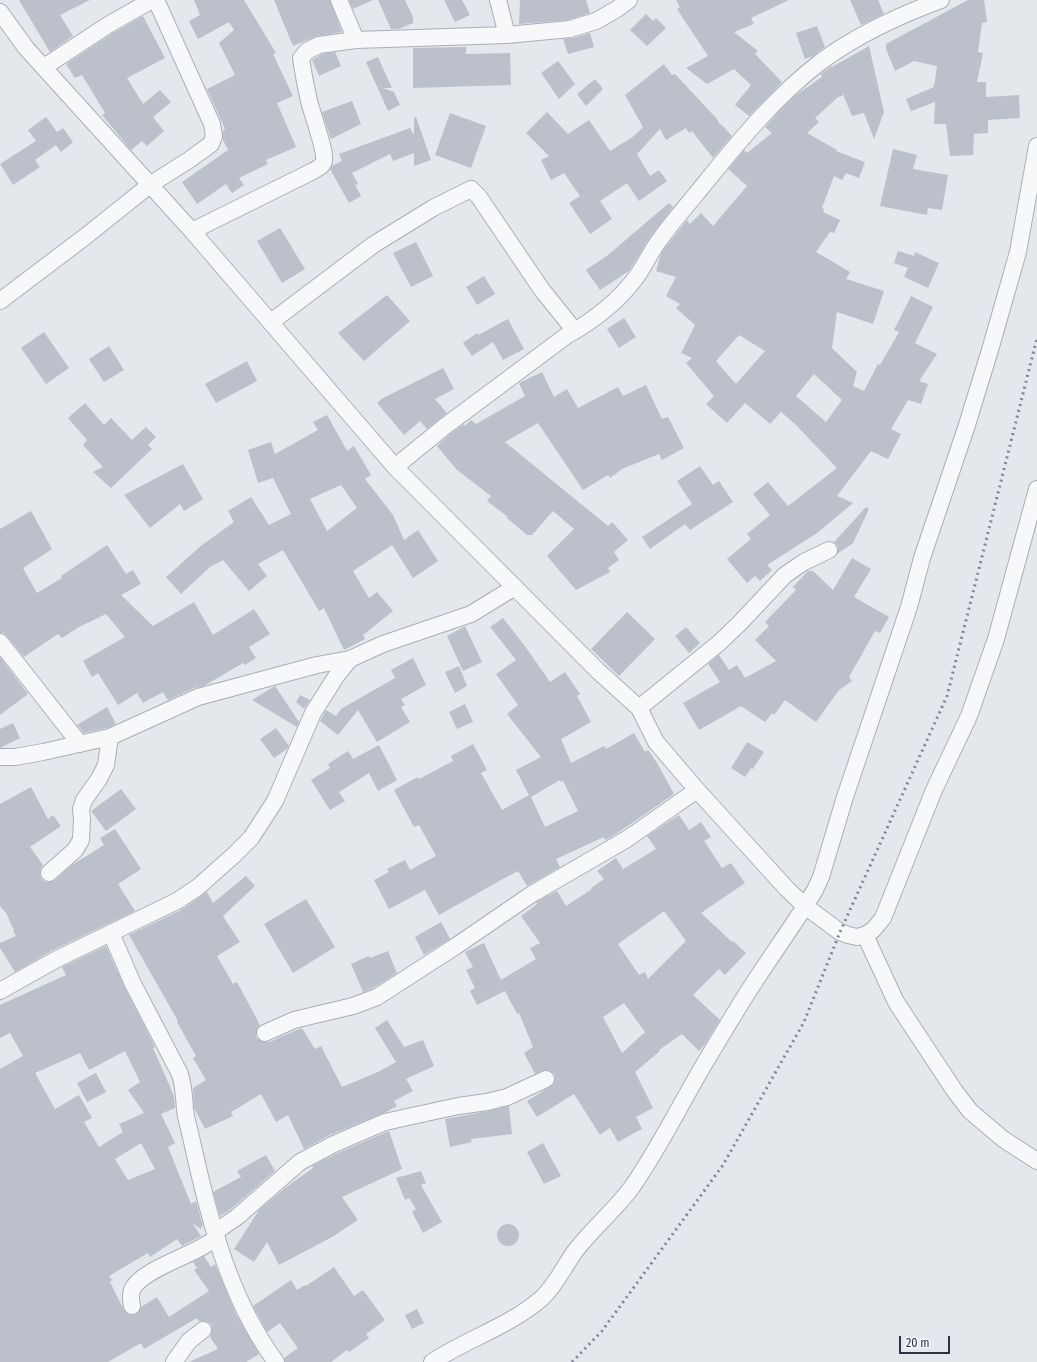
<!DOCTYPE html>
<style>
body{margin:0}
#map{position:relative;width:1037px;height:1362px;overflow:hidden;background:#e4e7ec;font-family:"Fira Sans Condensed",sans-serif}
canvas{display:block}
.scale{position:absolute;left:899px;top:1336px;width:51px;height:18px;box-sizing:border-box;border:2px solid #2b3445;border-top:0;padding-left:5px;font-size:12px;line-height:14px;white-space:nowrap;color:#2b3445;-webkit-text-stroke:3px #f4f6f9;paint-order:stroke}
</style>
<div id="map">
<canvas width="1037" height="1362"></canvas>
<div class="scale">20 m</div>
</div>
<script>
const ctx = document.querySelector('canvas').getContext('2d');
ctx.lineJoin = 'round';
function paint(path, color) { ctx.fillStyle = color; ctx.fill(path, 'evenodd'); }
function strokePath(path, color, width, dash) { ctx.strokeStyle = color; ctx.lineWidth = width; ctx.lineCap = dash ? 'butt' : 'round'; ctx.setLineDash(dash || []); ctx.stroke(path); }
const building = new Path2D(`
 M19,0H90L60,15L73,36L50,52Z
 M194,0H244L276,53L273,54L293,96L277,103L296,147L266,160L268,164L239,178L244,185L232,193L226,184L197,204L182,182L228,150L223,140V130L225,129L207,89L235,75L219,43L234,30L229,22L198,39L189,21L200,15Z
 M274,0H330L342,32L317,36L293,46Z
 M349,0H373L353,9Z
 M378,0H405L413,17V23L399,29H391Z
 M444,0H462L470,15L455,22Z
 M520,0H586L590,13L568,20L519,24Z
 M676,0H789L751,18L754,24L734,32L758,51L755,54L782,82L749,116L735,105L751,85L734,69L707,84L686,68L708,56L677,9L680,7Z
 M850,0H878L884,14L861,25Z
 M968,0H984L987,22L982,23L978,52L983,53L977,82H986V97L1019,95L1020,118L988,120V133L974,134L973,155L950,156L946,124H934L935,102L911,111L906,99L934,87L937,66L914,61L895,71L886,49V44Z
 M646,14L653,21L656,18L666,28L647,46L630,30Z
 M143,16L165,58L127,78L143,104L160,90L171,102L153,117L164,131L147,146L142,141L131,150L102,115L105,113L82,75L75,78L66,64L113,33Z
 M817,26L825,47L813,56L805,59L796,33Z
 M590,33L594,47L568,54L563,39L573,38Z
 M869,46L884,112L874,139L864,113L852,116L843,94L842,96L838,97L815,118L819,122L807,133L837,150L836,151L865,162L859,178L846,173L842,180L834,176L822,208L824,209L823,212L840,220L834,233L830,232L816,252L850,272L846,279L884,291L873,324L837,312L832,348L857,372L853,386L864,391L878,364L880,365L899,332L894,330L911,296L933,307L915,343L937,354L919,381L928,384L921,404L908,400L891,429L901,434L888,459L871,451L837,496L853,503L817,533L767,565L772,570L760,581L755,576L747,583L727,559L751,539L747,534L770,515L753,494L768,482L788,506L837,468L794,423L781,412L770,424L745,403L727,423L706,404L714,396L686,363L692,358L681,353L695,325L676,308L680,304L666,296L676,277L656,271L660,257L662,252L687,220L690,224L701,213L713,226L747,186L728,169L744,150L747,153L772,133L765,127L778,113L796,95L822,77L821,74L829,68L831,66L832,67ZM739,335L765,351L736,384L716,361ZM814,374L842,400L826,422L796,396Z
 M466,47V54L510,53L511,85L413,88V48Z
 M335,52L341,66L319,76L312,60L322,54Z
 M378,57L392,88H383L394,92L400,105L388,111L366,62Z
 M558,61L575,84L559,99L541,73Z
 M664,64L672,75L675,74L717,119L720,125L721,124L732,136L713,158L692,131L689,133L686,128L666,140L660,129L637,154L650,176L659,170L667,181L639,201L627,183L600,201L612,219L590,234L569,203L580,196L564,173L551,180L541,160L549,156L526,133L547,112L568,134L589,120L610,151L634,136L643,127L625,95Z
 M595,79L603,89L586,106L577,94Z
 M352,101L361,124L331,139L322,112Z
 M450,113L486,126L471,168L435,155Z
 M46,117L57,132L63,128L73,142L61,152L56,145L35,160L40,167L13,185L0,164L36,141L28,130Z
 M416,117L431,160L414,166V153L393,161L390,154L352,173L358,184L355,185L361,196L349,203L330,169L332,166L342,161L339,154L410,128L414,135V118Z
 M893,149L917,155L913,169L948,175L942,210L928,208L927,215L880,206Z
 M669,203L673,207L650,237L629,271L600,290L586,270L608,255Z
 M280,228L305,269L282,283L257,241Z
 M416,242L433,276L411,287L393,253Z
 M898,251L914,256L915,252L939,263L928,288L904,277L908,268L894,263Z
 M484,276L495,294L477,305L466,287Z
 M387,295L410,321L364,361L338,333Z
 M624,318L636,337L619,348L607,329Z
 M508,319L524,349L503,360L493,342L472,356L463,343L477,333L478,335Z
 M44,332L69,368L46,384L21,348Z
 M109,346L124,370L104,382L89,359Z
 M247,361L257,381L216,403L205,384Z
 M443,368L454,389L435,399L447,413L427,429L420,421L404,435L377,403L383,398Z
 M542,372L554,397L567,389L578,408L618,387L623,396L646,385L662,419L668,417L684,448L662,460L659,454L622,469L610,478L608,475L583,490L538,423L505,442L608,526L612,522L628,540L614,552L619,560L608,568L610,572L576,590L547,556L574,529L553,511L532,535H527L507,518L508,517L487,501L491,496L457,470L437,446L450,434L464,424L465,426L471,420L476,424L525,396L519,383Z
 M85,403L104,425L111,418L132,440L146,427L156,437L148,445L152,449L111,488L93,472L103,467L83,445L87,440L68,418Z
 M327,415L347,451L354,446L371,475L365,479L393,515L404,540L418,530L438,561L413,578L392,545L353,571L369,598L377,592L393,611L363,635L365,639L344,650L324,608L319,611L283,550L258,564L267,576L249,591L223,560L210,567L181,594L166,577L202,545L234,522L228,511L251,497L269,525L291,514L273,478L258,483L248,450L271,442L275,454L318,430L313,422ZM341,485L357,508L327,531L310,499Z
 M183,464L203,499L184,511L180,504L150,528L124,495Z
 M700,466L713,485L719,481L733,502L690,530L685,524L650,549L642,537L692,504L677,481Z
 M866,507L869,509L853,543L837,554L838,546L834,542Z
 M31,511L52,549L23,568L37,593L62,578L61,576L107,545L126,574L133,570L141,584L121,595L153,626L194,602L213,635L254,609L270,634L249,647L256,658L245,665L243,663L204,686L194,688L168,700L163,692L143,703L137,693L118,705L98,673L92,677L83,661L125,637L106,614L79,627L62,638L58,634L24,657L7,636L4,633H0V529Z
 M852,558L871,569L854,597L889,617L880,633L875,631L849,677L852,681L839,690L816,722L785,700L774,715L772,713L765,722L741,706L699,730L683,703L720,682L708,664L719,655L729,670L737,665L745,678L776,661L755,640L769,626L765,622L796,590L793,587L808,571H813L833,590Z
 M627,612L655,639L619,676L591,649Z
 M503,618L527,649L550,682L565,672L580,694L577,696L591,722L561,739L571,763L604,746L606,749L634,733L645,752L648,750L657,763L674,794L613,836L605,840L604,837L556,859L560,867L527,886L518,871L503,879L439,915L425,890L389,909L374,880L389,872L387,869L405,860L410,870L436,856L419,825L414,827L394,790L418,777L419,779L453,761L451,756L473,744L487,770L481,773L502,810L529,795L516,770L541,757L507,714L518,705L496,674L516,660L490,627ZM560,780L561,782L563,781L578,811L545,827L531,797Z
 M465,626L482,662L463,671L447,636Z
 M686,627L700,643L689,653L675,636Z
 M0,657L28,694L0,715Z
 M413,658L426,685L401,699L405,705L401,707L410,722L377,742L358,710L338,735L320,721L326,710L336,716L341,709L395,678L391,670Z
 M459,666L467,686L455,693L445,672Z
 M275,686L299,722L297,727L252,700Z
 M300,695L310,700L304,709L296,702Z
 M465,704L473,722L457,729L449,712Z
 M107,707L116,724L107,728L84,733L77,725Z
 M13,723L20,738L0,748V729Z
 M276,728L289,746L287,749L274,758L260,739Z
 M747,742L764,752L753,769L751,768L745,777L731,768Z
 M379,745L397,780L378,791L369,773L339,792L345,801L330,810L311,780L330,768L328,764L348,751L353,759Z
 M31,787L48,819L53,815L61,826L30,847L43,865L40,870V875L42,880L46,882H50L55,880L72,865L104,845L100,838L115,829L141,869L118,884L135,911L53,950L15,972L0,948V943L16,936L13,931L14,930L6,913L0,906V804Z
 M121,789L136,809L106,831L91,811Z
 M679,815L689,830L701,822L711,837L704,841L722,868L731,863L745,883L701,913L732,942L733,941L746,953L725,975L719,969L693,995L720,1020L705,1044L699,1051L682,1034L659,1050L660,1051L635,1072L653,1108L636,1117L642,1129L618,1142L610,1128L600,1135L574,1094L537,1117L527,1101L553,1085L555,1080V1075L552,1072L547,1070L535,1074L524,1053L533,1047L519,1013L517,1014L505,991L477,1005L470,991L475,988L466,970L473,967L465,952L484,943L501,980L536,959L530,948L540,943L521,916L537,904L536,902L557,891L566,906L592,889L591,888L604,879L597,871L616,858L623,869L656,849L647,836ZM664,911L686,941L648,979L645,972L639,975L618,944ZM624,1003L645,1032L622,1053L603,1017Z
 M246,876L255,886L223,916L240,942L217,956L233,984L237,982L260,1025L257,1028L256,1032V1037L259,1040L264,1042H270L280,1037L302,1028L315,1049L321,1046L342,1087L378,1072L396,1062L375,1028L387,1020L404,1047L423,1040L434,1066L406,1079L413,1091L394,1101L397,1106L386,1112L330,1135L304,1149L288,1115L276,1122L261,1094L231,1112L233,1116L205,1129L194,1108L193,1088L206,1080L193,1058L196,1056L177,1022L178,1021L129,935L181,910L207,892L213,903Z
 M306,899L335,947L293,973L264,924Z
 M441,922L450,939L424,955L415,937Z
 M106,946L125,988L155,1047L153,1048L174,1096L175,1108L161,1114L175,1143L168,1147L191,1204L196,1201L203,1226L201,1227V1229L192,1223L201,1236L182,1246L177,1239L150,1257L148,1253L109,1276L112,1280L110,1282L125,1312L129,1315H133L138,1313L141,1307L157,1297L169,1317L209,1291L194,1270L197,1268L193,1262L204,1256L211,1267L215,1264L236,1314L259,1354L246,1362H189L218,1349L210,1337L212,1329L211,1324L206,1321H199L197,1318L144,1349L141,1343L108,1362H0V1069L23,1056L10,1033L0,1038V1005L66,975L62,967ZM125,1051L140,1082L128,1090L144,1113L119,1124L123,1132L99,1147L84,1122L92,1118L79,1095L55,1109L35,1073L80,1053L89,1070ZM141,1143L155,1169L128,1180L115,1159Z
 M388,951L397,973L373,988L363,992L351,964L369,956L370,958Z
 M96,1073L106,1092L87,1102L77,1083Z
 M509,1106L512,1134L471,1139L472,1142L450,1147L445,1119L488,1111Z
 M389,1131L402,1169L342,1197L358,1220L332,1237L279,1265L267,1242L254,1262L234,1249L259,1210L285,1188L313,1168L312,1166L338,1153Z
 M543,1143L561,1176L544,1184L527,1152Z
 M266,1155L275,1171L231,1209L220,1216L213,1192L241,1177L237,1171Z
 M421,1171L426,1183L421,1185L442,1222L423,1233L412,1212L416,1209L409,1198L405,1200L396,1178Z
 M497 1235a11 11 0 1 1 22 0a11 11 0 1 1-22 0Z
 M334,1267L354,1296L363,1290L385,1320L366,1334L369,1338L349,1352L347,1350L331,1362H285L284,1358L298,1348L280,1323L267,1332L253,1306L291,1280L297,1290L305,1285L306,1286Z
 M417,1309L424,1323L412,1329L405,1315Z`);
const minor = new Path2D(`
 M339,0L356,40
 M498,0L507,35
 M0,12L26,48L192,231L395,467L598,671L639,708L656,742L697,790L787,889L805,906L840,932L848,935L857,937L865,935L873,930L883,918L934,790L969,716L996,639L1037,489
 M44,67L108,25L152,0
 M192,231L313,171C318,168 323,166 324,161C326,151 312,113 309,101C306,87 303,73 301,58L307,51L319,45L356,40L507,35L570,29L596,21L617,9L629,0
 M0,301L86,236L151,184L189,160L211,144L214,136L212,124L156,0
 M271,322L373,245L433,208L471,189L479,197L542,290L575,331
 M395,467L444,427L566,336C593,321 619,301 637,276C646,264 651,250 661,238C672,222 685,208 697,193C736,145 773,98 823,60C859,34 900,15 941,0
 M0,642L80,744
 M639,708L719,643L739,624L785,575L804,562L829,550
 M0,757H15L43,752L110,737L198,697L317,665L350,659
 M49,873L75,850L81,840L82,819L81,809L84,800L99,779L106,765L110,737
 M111,933L133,984L180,1074C184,1087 184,1097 185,1110C186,1119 189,1128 191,1137C208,1215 228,1297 276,1362
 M865,935L896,1002L954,1090L970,1111L1003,1139L1037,1161
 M0,991L57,959L177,901L198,887L234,855L251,838L275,801L313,713L337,675L350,659L383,644L471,614L515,587
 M265,1033L294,1020L353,1006L377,997L456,946L532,894L627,839L697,790
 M215,1232L237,1217L300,1162L334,1144L385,1122L458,1106L487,1102L507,1097L546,1079
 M132,1306C131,1301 130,1295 132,1290C138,1274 177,1260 192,1252C201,1248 209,1243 217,1238
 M174,1362L189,1341L203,1330
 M432,1362C467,1339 510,1326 542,1298C557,1284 564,1266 576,1250C593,1228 615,1210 632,1187C660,1147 681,1103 706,1061C723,1033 739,1005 757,978C776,949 797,920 815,890L821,877L844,800L909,607L922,558L966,428L990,350L1018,252L1037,146`);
const rail = new Path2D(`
 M572,1362L602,1331L723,1165L804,1022L840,932L947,696L1037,338`);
paint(building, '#bbc0ca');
strokePath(minor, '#a9aeb7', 18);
strokePath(minor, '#f7f8fa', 16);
strokePath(rail, '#7d8696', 3, [2, 4]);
</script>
